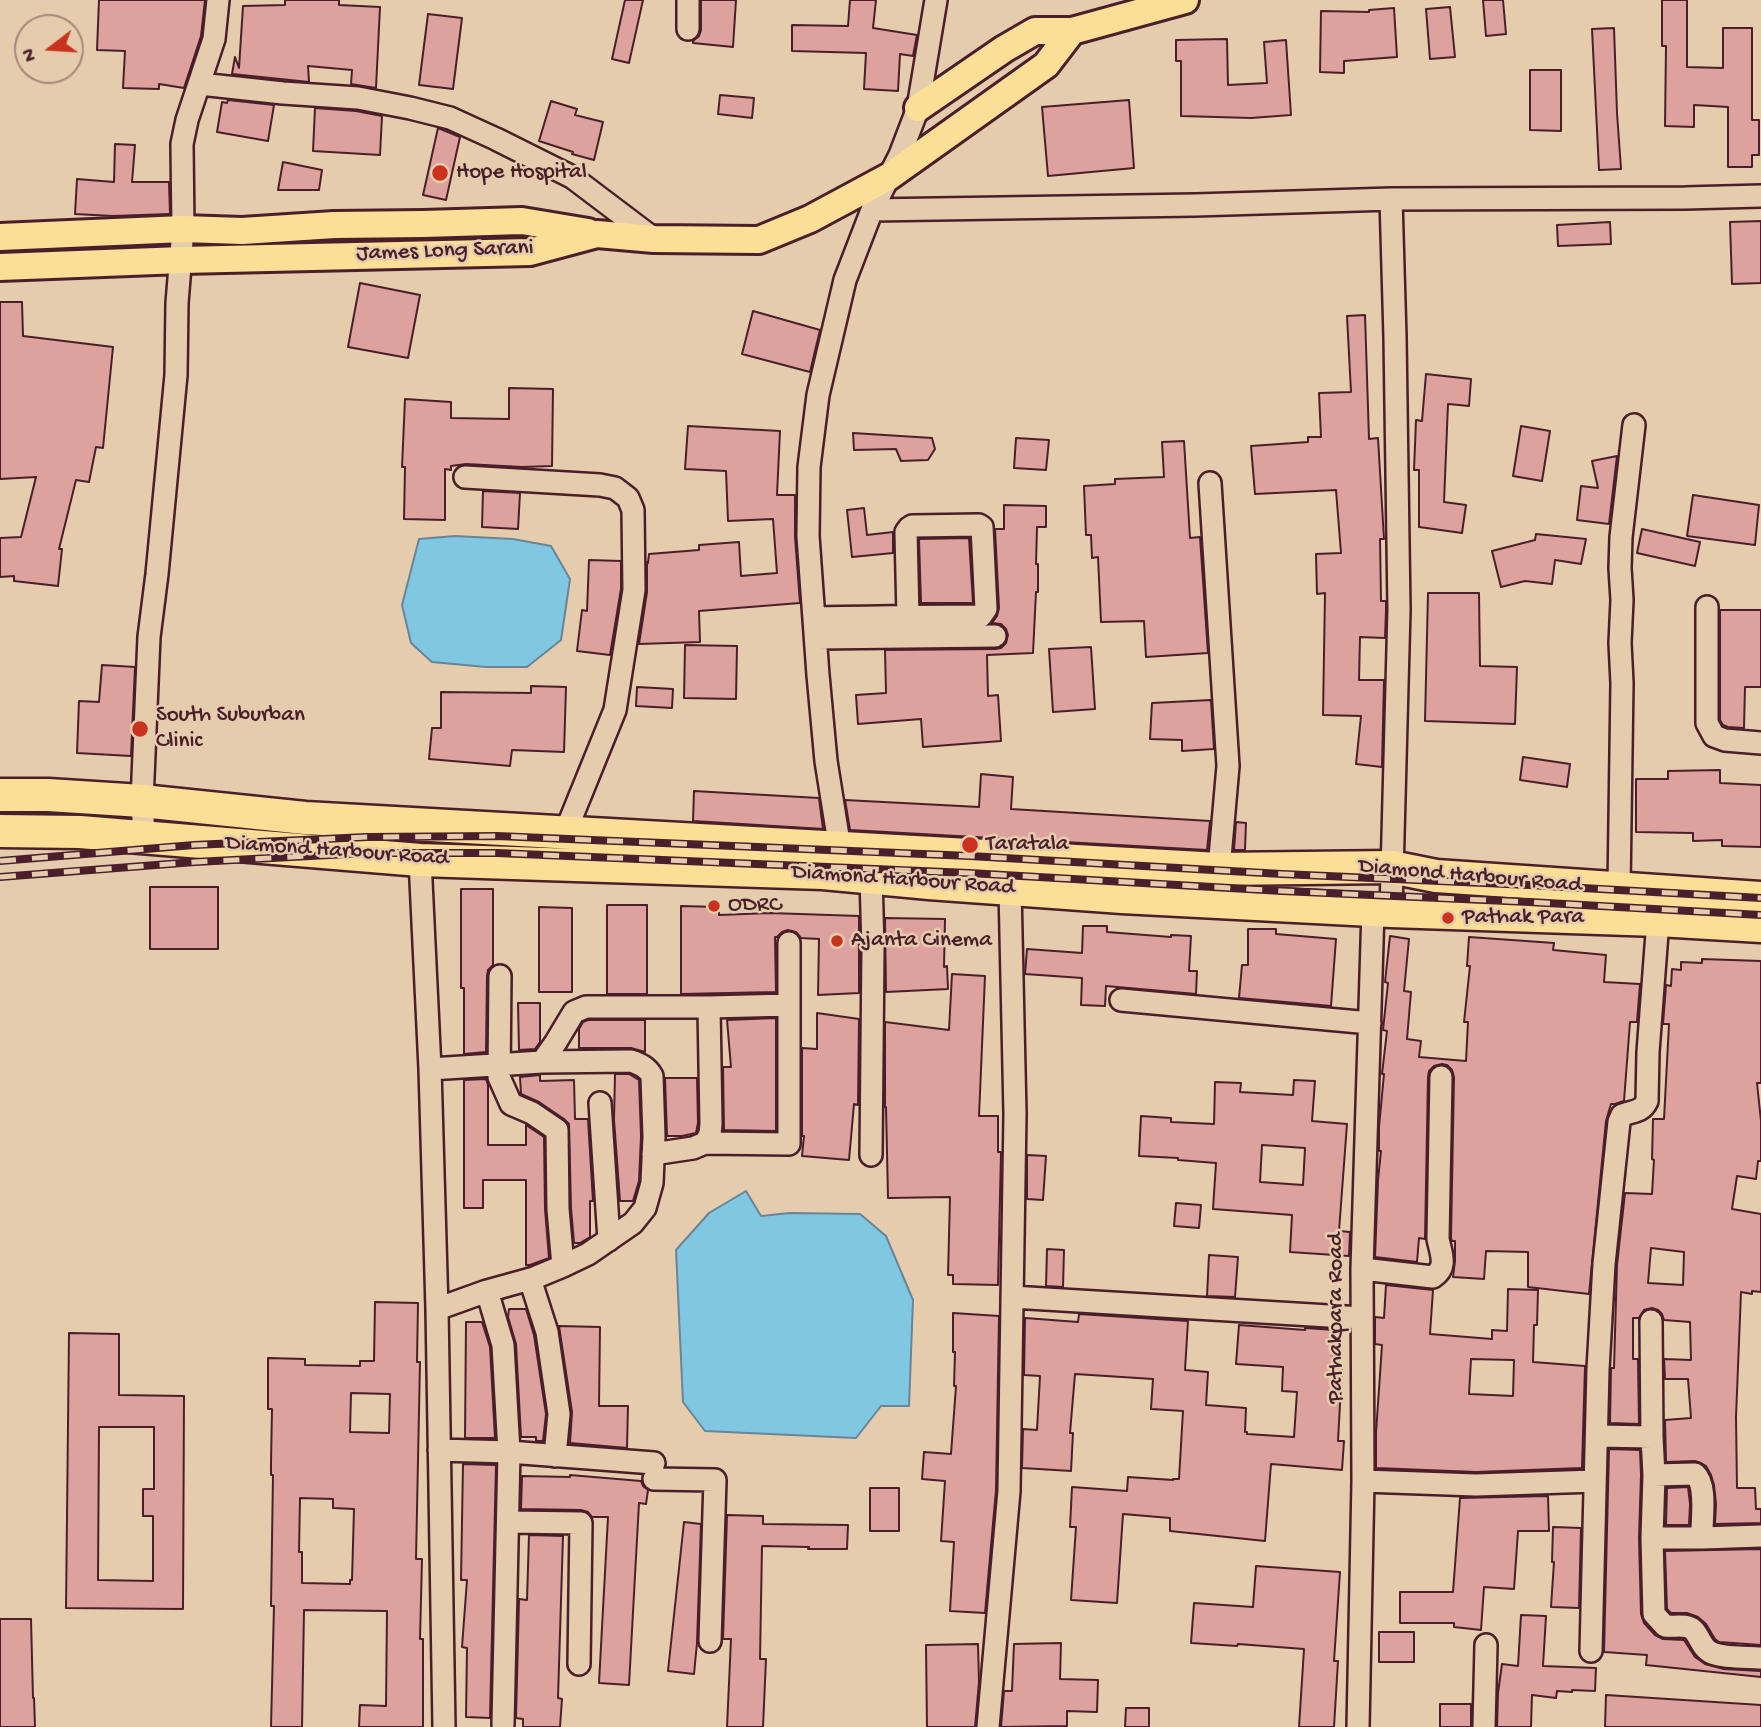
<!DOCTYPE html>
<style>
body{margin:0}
#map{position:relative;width:1761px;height:1727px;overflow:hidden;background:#e5ccad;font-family:"Gochi Hand",sans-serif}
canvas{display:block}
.north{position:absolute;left:14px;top:14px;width:70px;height:70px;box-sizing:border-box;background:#e5ccad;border:2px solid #a78779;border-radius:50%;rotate:253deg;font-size:19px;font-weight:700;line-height:28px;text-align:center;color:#4a1f2b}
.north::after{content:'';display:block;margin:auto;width:24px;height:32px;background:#c8321e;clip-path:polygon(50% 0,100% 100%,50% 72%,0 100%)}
</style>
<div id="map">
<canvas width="1761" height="1727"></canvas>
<div class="north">N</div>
</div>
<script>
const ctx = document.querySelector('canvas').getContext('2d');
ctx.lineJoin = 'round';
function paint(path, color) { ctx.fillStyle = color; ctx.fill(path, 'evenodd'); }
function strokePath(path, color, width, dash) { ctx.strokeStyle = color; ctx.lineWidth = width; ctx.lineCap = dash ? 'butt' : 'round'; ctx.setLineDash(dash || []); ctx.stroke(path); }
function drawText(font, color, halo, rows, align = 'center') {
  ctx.font = font + ' "Gochi Hand",sans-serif'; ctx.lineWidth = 5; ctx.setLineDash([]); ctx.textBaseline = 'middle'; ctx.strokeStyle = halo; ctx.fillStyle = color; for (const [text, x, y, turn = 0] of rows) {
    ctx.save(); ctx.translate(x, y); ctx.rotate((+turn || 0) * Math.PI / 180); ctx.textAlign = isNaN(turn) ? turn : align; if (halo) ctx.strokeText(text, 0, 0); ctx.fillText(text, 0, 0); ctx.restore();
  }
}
const water = new Path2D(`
 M455,536L513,539L551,546L570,579L561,640L527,667H486L432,662L411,643L402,605L419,539Z
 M746,1191L761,1216L790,1213L860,1214L886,1236L913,1300L909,1406H881L856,1438L705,1431L683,1402L676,1250L709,1213Z`);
const building = new Path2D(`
 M99,0H205L201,36L184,88L159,84V89L123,88L125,51L97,50Z
 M285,0H339V5L380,7L376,88L351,84L352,70L308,66L309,82L232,74L235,57L239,68L243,6L285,5Z
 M625,0H643L629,63L612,59Z
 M701,0H736L733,47L693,43V41L699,36L701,30Z
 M850,0H876L873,28L917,35L913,56L900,54L898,91L864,89L866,53L792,51V25L848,26Z
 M1483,0H1503L1506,34L1486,36Z
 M1662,0H1687V67L1723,68V28H1752V120H1759V155H1752V167H1728V107L1694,105V127L1665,126L1666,46H1662Z
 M1450,7L1455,57L1430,59L1426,9Z
 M1394,8L1397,57L1344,61V73L1320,72L1321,11L1369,12V10Z
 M428,14L462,18L453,89L419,85Z
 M1614,28L1617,113L1621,169L1599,170L1592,29Z
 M1227,39L1228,85L1267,83L1264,42L1286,40L1291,115L1251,118L1181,116V61H1176V40Z
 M1530,70H1561V131L1530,130Z
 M720,95L754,98L752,118L718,114Z
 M228,100L274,105L268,141L217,132L222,102L227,103Z
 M1129,100L1134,168L1048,176L1042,107Z
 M551,101L577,109L575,115L603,122L594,160L572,154L573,152L539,141Z
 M315,108L356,111L382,116L380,155L313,151Z
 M438,128L460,137L446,200L423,195Z
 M115,144L135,145L132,182H169L170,214L113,216L75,214L77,179L114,182Z
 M283,162L322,170L319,190H278Z
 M1761,221V283L1732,284L1730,222Z
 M1610,222L1611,244L1558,246L1557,225Z
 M360,283L420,295L408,358L348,347Z
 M0,302H22L23,336L113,347L103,448L96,447L89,482L76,480L59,549H62L58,586L14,581V576L0,577V538L21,537L36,477L0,479Z
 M753,311L820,330L810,372L742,354Z
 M1365,315L1369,439L1378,438L1384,539H1380L1381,601H1386V610L1385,638L1360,637L1359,680H1384L1382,767L1356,764L1361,716L1323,715L1325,593L1317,594L1316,554L1341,553L1336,490L1255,494L1251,446L1308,442V437H1321L1319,393L1351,392L1347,316Z
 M1426,374L1471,379L1469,406L1448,404L1444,502L1466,505L1462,533L1419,527V470H1414L1416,420L1422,421Z
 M509,388L553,389L552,466L522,467L466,464L451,466V470L445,469V520L404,519L405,467H402L405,399L451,402V418L509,419Z
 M688,426L780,431L777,495H795V537L800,603L699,611L700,642L639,644L647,592V562L648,563L649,554L699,550V545L739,542L741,576L777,573L773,519L728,521L726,471L685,469Z
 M1521,426L1550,431L1542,481L1513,476Z
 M853,433L932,438L935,449L928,460L901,461L896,449L854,450Z
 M1016,438L1049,440L1046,470L1014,468Z
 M1184,441L1190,538L1200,537L1208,653L1146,657L1144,621L1101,622L1098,557L1092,558L1091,535H1086L1084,486L1115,484V479L1164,477L1162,442Z
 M1617,456L1609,524L1577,520L1581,486L1598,488L1592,461Z
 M483,491L520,493L518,529L482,527Z
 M1693,495L1759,505L1755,545L1687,536Z
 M1004,505L1046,506V527H1037L1036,564H1038V592H1036L1033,653L987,655L988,696L998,695L1001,741L923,747L921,719L858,724L856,695L886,693L885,650L995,649L1001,648L1006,643L1008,635L1006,629L1001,624L992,623L997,616L999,608L995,529H1004Z
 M864,508L867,535L893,532V553L852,557L847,510Z
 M1642,529L1700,542L1695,566L1637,553Z
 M1536,534L1586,539L1581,564L1555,560L1552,584L1525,581L1501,587L1492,551L1535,540Z
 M969,538L973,603H921L919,539Z
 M589,560L621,561V589L610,655L577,651L582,610L587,611Z
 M1428,593H1479L1480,666L1517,667L1515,724L1425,721Z
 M1720,610H1761V687H1745L1744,728L1728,727L1723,725L1720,720Z
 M685,645L737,646L736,699L684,698Z
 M1091,647L1095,709L1053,712L1049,649Z
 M102,665L135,667L131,756L77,753L79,701L99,702Z
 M531,686L566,687L564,752L512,750L510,766L429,759L432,728H441V692L531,693Z
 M637,687L673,689L672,708L636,706Z
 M1211,700L1214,749L1182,751V740L1150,739L1152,703Z
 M1523,757L1570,764L1567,787L1520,780Z
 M1720,770V783L1761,785V847L1722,846V840L1693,841V833L1636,832V779H1668V771Z
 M981,774L1013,777L1011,809L1210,821L1207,850L850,830L845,800L979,807Z
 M694,791L819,798L823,829L693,821Z
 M1236,822L1246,823L1245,850H1234Z
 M150,887H218V949H150Z
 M461,889H493V965L488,970L487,976L486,1052L464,1054V988H461Z
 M607,905H647V994H607Z
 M681,906L719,907V915L770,913L859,916V993L818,995L819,939L801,938L796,932L788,930L782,932L777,937H775L776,992L681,994Z
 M539,907L572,908V992H539Z
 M885,918L945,919L944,967L947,966L948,989L886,992Z
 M1083,926H1107V932L1171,937V935L1191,936L1189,971H1197L1196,994L1106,986L1105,1006L1081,1005L1082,978L1025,974L1027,949L1082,953Z
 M1248,929H1276V934L1336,939L1331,1006L1239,998L1242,965H1248Z
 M1390,936L1409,939L1404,991L1411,992L1407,1039L1421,1041L1419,1057L1466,1061L1468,1022H1464L1470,966H1467L1469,937L1554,943L1553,950L1606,955L1604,982L1640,984L1637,1022H1630L1624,1101L1615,1104H1611L1606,1121L1589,1294L1528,1287V1252L1486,1251L1484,1279L1453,1277L1455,1261V1241H1452L1451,1238L1454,1077L1452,1070L1447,1065L1442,1064L1434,1066L1429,1071L1428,1077L1425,1239L1419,1238L1417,1262L1375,1257L1378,1180L1381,1151H1379V1127L1384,1074H1382L1387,1031L1383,1030L1388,983L1385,982Z
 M1702,959L1761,961V1083H1757L1761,1121V1161H1758L1756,1179L1737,1176L1732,1209L1761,1214V1292L1752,1291V1294L1741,1292L1736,1417L1737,1488H1755L1756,1509H1761V1523L1715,1524L1716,1504L1714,1485L1711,1475L1706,1466L1701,1463L1695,1461L1666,1462L1665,1420L1691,1418L1688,1379H1665L1664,1359L1691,1360L1690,1322L1664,1320L1662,1314L1658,1310L1652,1308L1644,1310L1639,1318H1633V1359H1638L1639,1424L1610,1423L1611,1368H1614L1617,1265L1625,1193L1652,1194L1654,1160L1652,1159L1653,1119H1664L1669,1024H1663L1666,985L1671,986L1672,969L1681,970V962L1702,963ZM1651,1248L1684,1252L1683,1285L1648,1283Z
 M952,974L985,976L979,1116H998V1152H1001L998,1285L953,1284V1275H948L950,1197L888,1198L886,1107H885V1022L949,1030Z
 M518,1003H540V1042L535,1049L519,1050Z
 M817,1013L859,1019L858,1105L854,1104L849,1160L802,1156L804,1136H802V1048L817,1049Z
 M776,1018V1131L724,1130L723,1067H731L727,1020Z
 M588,1020H645V1052L631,1048H579V1029L583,1022Z
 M615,1074H629L639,1080L641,1136L639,1181L633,1201H620L614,1120Z
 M540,1075V1081L574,1080L575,1119H588L593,1201H590V1237L580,1243H574L571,1208L569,1124L564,1119L539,1102L521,1094L520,1077Z
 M665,1078H697L698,1123L696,1133L682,1136H667Z
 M486,1079L488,1085V1145H526V1125L544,1137L545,1209L549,1258L530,1265H526V1180H483V1208H464V1080Z
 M1294,1080L1315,1081L1312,1121L1347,1124L1339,1231L1350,1232L1349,1256L1290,1252L1292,1215L1213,1209L1216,1163L1178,1160V1158L1139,1156L1141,1116L1171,1118V1122L1214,1124L1215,1082L1241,1083L1240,1092L1293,1095ZM1262,1145L1305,1148L1303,1185L1260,1182Z
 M1027,1155L1046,1156L1043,1200L1027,1199Z
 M1176,1203L1201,1205L1199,1228L1174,1226Z
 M1047,1249L1064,1250L1063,1287L1046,1286Z
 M1209,1255L1238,1257L1235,1297L1207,1296Z
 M1386,1285L1433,1290L1430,1334L1492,1339V1330L1507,1331L1508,1289L1538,1290L1537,1325H1534L1533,1362L1585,1366L1582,1468L1476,1472L1376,1468V1433L1382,1345L1375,1344V1317L1384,1318ZM1471,1359L1514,1360L1513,1396L1469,1394Z
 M375,1302L418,1303L417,1362H420L416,1559H422L420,1639H423V1727H359L360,1705L386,1706L387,1611L304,1610L302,1727H271L274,1606H271L273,1475H271V1462L272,1409H268V1358L305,1359V1365L360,1366V1361H374ZM351,1393L390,1394L389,1433L350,1432ZM300,1498L333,1499V1508L354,1509L352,1580H350V1584L302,1583V1552H299Z
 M509,1309H526L534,1335L546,1414L543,1441H536V1437H521L516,1344L508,1317Z
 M953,1313L999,1316L996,1490L985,1613L950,1611L954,1542L941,1541L945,1481L922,1479L924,1452L951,1454L956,1386H954L955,1352H953Z
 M1079,1314L1188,1321L1185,1370L1208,1372L1206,1405L1246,1408L1245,1432H1247V1434L1294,1437L1297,1392L1282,1391L1283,1367L1236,1364L1239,1325L1305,1330V1328L1335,1330L1332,1366L1342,1367L1338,1441H1344L1342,1470L1271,1464L1265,1541L1170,1531V1518L1123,1514L1117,1603L1071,1600L1076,1527H1070L1072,1487L1127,1491L1128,1477L1173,1480V1479H1179L1183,1411L1151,1409L1153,1379L1075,1374L1070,1433H1073L1071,1471L1022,1468L1023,1429L1037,1430L1040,1376L1024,1375L1025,1318L1078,1322Z
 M466,1322H482L490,1347L495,1438H465Z
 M559,1326L600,1327L599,1406H628L627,1448L570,1443L572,1412Z
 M69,1333L119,1334V1395L184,1396L183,1609L66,1608ZM99,1427H154V1489H143V1516H153V1581L98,1580Z
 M1609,1449L1640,1450L1641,1475L1639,1538L1641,1614L1644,1623L1655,1635L1663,1639L1684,1640L1695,1657L1705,1664L1724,1669L1761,1671V1677L1646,1665L1647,1655L1604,1652Z
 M463,1464L496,1465L490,1718L466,1717L467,1648L462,1647L467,1580H461Z
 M570,1475L641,1481L643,1486L648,1490L646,1504L639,1503L629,1685L599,1683L608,1517H592L588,1512L581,1510L521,1509L522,1476L570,1477Z
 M1688,1487L1690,1504L1689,1525H1666L1667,1488Z
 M870,1488H899V1531H870Z
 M1548,1496L1549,1531H1518L1514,1589L1484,1587L1481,1630L1454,1627V1623H1400V1592H1453L1460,1498Z
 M727,1515L763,1516V1524L848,1525L847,1549H808L809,1547L762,1546L760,1659H766L763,1727H727L731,1639H723Z
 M684,1522L701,1524L697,1643L694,1674L668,1671Z
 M1553,1527L1581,1528L1579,1608L1551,1607L1554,1562H1552Z
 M529,1535L563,1536L558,1698L562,1699L560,1727H523V1719L516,1718L519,1599L527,1600Z
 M1761,1549V1645L1719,1642L1715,1639L1706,1624L1698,1617L1687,1613H1671L1667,1609L1665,1551Z
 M1256,1566L1340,1572L1334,1661H1338L1334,1727H1299L1304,1649L1238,1644L1237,1646L1191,1643L1194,1603L1253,1607Z
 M1521,1615L1546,1616L1543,1666L1596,1668L1595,1691L1572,1690V1692L1557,1691L1556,1698L1532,1695L1531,1727H1497L1498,1693L1502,1664L1518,1666Z
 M0,1619H31L33,1698H34L35,1727H0Z
 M1379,1632H1414V1662H1379Z
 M1061,1643L1060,1679L1098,1680L1097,1712L1067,1711V1726L1001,1727L1004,1691H1012L1014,1644Z
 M978,1644L979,1682L975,1727H927L926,1645Z
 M1606,1695L1761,1705V1727H1605Z
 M1440,1704H1471V1727H1440Z
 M1126,1708H1149V1727H1125Z`);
const minor = new Path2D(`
 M688,29V0
 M200,84L283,93L358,98L410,108L450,118L496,139L572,177L654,239
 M872,210L1195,205L1391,199L1685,198L1761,196
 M465,477L600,485L615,488L628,498L633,510L634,590L615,710L565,833
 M1210,483L1228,766L1219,869
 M1707,607V723L1714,736L1725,740L1761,743
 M815,618C870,617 925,616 981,616L986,609L982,527L979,525L912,526L909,528L906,532L908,617
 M817,638L995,636
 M144,837L142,801L149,637L157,574L176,375L177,303L183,229L182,144L187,120L214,39L218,0
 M840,849L826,761L818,675L808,536L809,467L818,395L845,280L872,210L900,155L918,108L936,0
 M420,860L430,1069L437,1309L444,1727
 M1619,888L1622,683L1620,643L1622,600L1620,568L1621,537L1634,425
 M1391,911L1399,610L1395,337L1391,199
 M500,976L499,1077L511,1104L532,1113L557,1130L558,1209L563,1266
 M1121,1000L1370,1023
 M709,1007L789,1005
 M542,1062L556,1042L574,1012L586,1007H709L711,1124L710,1134L705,1143L693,1148L653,1154
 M430,1069L542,1062L631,1061C640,1064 647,1067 652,1076L654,1137L652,1183L645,1208L633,1223L588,1254L563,1266L534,1278L487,1291L437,1309
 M600,1103L609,1240
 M705,1143L789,1144V943
 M871,1155L873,948L871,877
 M1362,1269L1433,1277C1448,1267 1441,1254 1438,1239L1441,1077
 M530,1279L547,1332L559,1414L555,1456
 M487,1291L503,1345L509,1452L503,1724
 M1012,1297L1362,1318
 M1651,1321L1652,1437L1654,1475L1652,1538L1654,1614L1665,1626C1672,1627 1681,1625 1688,1627C1700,1630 1699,1650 1715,1654C1727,1658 1748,1657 1761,1658
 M1597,1436L1652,1437
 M439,1450L509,1452L654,1463
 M1654,1475L1695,1474C1708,1486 1701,1521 1702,1538L1761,1536
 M654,1479L715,1480L710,1641
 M1363,1481L1476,1485L1595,1481
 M508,1522L581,1523L579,1664
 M1652,1538H1702
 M1591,1651L1598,1369L1604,1264L1619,1122L1622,1115C1633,1111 1642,1112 1647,1101L1648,1052L1658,920
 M988,1727L1009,1491L1015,1114L1010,889
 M1358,1727L1363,1481L1362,1269L1373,910
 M1484,1727L1486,1645`);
const major = new Path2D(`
 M918,108L1004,49L1035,31H1072L1185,0
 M0,237L183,229L242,231L334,225L423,224L522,221L588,232
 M0,267L182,260L530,252L597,234L654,239L759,240L810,219L890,176L1046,65L1072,31`);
const highway = new Path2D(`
 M0,795H48L142,801L305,818L1219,869L1391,867L1436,876L1761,898
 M0,831L80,832L420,860L823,873L929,883L1122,897L1391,911L1658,920L1761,926`);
const rail = new Path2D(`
 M0,861L194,845L367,837L497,836L970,856L1282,874L1529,885L1761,898
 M0,877L195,862L368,853H497L969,873L1282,891L1529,902L1761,915`);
const markers = [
 [440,173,9,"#c8321e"],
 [140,729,9,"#c8321e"],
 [970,845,9,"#c8321e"],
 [714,906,7,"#c8321e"],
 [1448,918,7,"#c8321e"],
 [837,941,7,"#c8321e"]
];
const poiNames = [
 ["Hope Hospital",456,173],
 ["South Suburban",156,716],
 ["Clinic",156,742],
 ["Taratala",986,845],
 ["ODRC",728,906],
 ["Pathak Para",1462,918],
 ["Ajanta Cinema",851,941]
];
const streetNames = [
 ["James Long Sarani",445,252,-2],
 ["Diamond Harbour Road",337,852,4],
 ["Diamond Harbour Road",1470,877,5],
 ["Diamond Harbour Road",903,881,4],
 ["Pathakpara Road",1337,1318,-90]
];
paint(water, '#80c8e1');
strokePath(water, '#6a8498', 2);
paint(building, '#dda29e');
strokePath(building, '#4a1f2b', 2);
strokePath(minor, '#4a1f2b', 26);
strokePath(major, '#4a1f2b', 32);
strokePath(highway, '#4a1f2b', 37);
strokePath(minor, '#e5ccad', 21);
strokePath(major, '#fbdf96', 26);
strokePath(highway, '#fbdf96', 32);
strokePath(rail, '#4a1f2b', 8);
strokePath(rail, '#e5ccad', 5, [16]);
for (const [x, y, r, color] of markers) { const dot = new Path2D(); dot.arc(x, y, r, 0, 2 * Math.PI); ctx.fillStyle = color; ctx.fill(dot); strokePath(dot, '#e5ccad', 2.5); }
drawText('23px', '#4a1f2b', '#e5ccad', poiNames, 'left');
drawText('23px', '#4a1f2b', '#e5ccad', streetNames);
</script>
